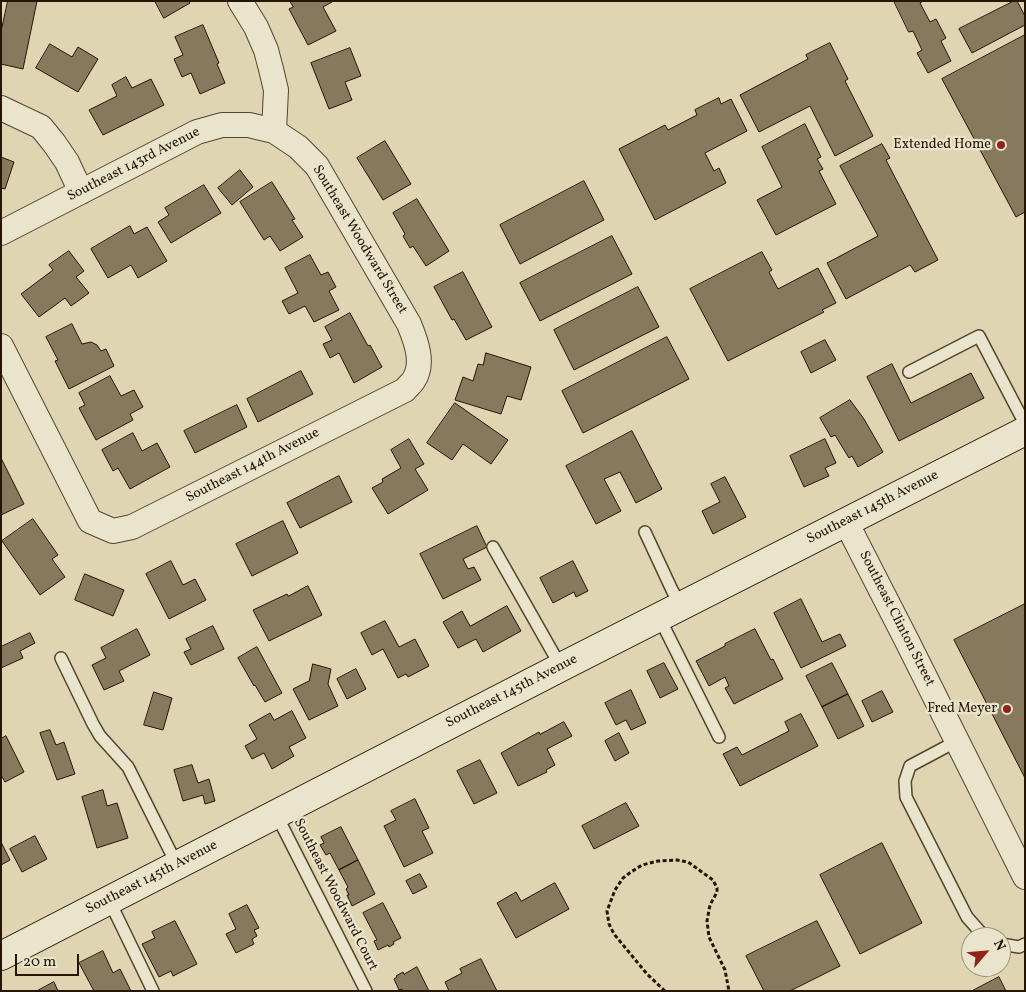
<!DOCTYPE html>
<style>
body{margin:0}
#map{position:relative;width:1026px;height:992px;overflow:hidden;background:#dfd5b2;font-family:Vollkorn,serif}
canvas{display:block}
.frame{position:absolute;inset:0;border:2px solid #261502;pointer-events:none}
.north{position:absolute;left:961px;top:927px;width:50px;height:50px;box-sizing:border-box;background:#eae4cd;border:1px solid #9c917c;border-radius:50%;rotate:63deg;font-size:14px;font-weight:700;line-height:20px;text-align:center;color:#261502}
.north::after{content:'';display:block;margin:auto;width:18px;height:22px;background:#8f2418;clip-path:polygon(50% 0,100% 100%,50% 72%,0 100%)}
.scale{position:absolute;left:15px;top:954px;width:64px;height:22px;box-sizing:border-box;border:2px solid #261502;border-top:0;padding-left:6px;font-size:15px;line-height:18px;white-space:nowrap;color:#261502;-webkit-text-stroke:4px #eae4cd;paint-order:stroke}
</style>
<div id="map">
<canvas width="1026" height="992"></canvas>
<div class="frame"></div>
<div class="north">N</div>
<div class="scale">20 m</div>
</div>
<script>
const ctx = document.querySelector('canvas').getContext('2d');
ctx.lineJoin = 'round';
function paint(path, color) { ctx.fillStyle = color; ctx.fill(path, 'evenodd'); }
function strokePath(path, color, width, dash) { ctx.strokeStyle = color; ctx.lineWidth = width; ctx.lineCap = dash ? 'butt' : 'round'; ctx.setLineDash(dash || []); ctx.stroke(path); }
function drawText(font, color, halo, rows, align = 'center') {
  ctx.font = font + ' Vollkorn,serif'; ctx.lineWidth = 4.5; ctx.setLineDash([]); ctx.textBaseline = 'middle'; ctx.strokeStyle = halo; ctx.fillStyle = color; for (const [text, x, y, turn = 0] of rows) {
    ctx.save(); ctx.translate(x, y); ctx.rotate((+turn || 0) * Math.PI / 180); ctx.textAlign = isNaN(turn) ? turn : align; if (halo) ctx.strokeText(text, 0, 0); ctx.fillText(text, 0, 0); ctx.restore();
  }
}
const building = new Path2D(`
 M8,1H37L23,69L1,64V32Z
 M155,1H189L190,3L164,18Z
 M290,1H331L332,2L323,7L336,31L308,45L289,9L293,7Z
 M894,1H923L920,3L930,22L936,19L946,38L941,41L951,61L928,73L917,53L922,50L913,31L909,32Z
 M1014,1H1017L1025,16V25L972,53L959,29Z
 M203,25L219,63L217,64L225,83L200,94L191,73L182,77L174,59L183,55L175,37Z
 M1025,35V212L1016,217L942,79Z
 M830,43L848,79L845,81L873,136L835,156L810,106L759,132L740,95L808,59L806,55Z
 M50,44L72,57L78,47L98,59L78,92L36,68Z
 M350,48L361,76L345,82L352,100L329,109L311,63Z
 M126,77L132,88L151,79L164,105L103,135L89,110L117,96L112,85Z
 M719,98L721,104L731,99L747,131L705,153L714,171L719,168L726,183L655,220L619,149L665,125L668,130L697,115L695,110Z
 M805,124L821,157L817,159L823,169L819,171L836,204L776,235L757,200L782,187L762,147Z
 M385,141L411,184L383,200L357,158Z
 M882,144L890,158L886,160L938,260L915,272L910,265L846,299L827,263L878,236L840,166Z
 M1,157L14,162L5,189L1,188Z
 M240,170L253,187L232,205L218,188Z
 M584,181L604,220L520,264L500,225Z
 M272,182L295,219L292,220L303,237L280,251L270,236L264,240L240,202Z
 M204,185L221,213L171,243L158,222L169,215L165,208Z
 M417,199L449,251L426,266L413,246L410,248L403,236L405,234L393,213Z
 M130,226L134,234L147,227L167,261L138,278L131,265L108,278L91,249Z
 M612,236L632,274L540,321L520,283Z
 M69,251L84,271L76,277L89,293L71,306L65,298L39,317L21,294L53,270L49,265Z
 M762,252L772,270L769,272L778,289L818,268L836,303L822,310L824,312L728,361L690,289Z
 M310,255L321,275L328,272L336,287L329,291L339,310L314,322L305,306L289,314L282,301L298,293L285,268Z
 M463,272L492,327L466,340L454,319L452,320L434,287Z
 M638,287L659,327L574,370L554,330Z
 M350,313L368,346L370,345L382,367L354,383L339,353L330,358L323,344L332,340L325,327Z
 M72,324L82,344L91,342L97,345L101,351L106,349L114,366L69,389L55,361L58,360L46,337Z
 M667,337L689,379L583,433L562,391Z
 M825,340L836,360L811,373L801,352Z
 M486,353L531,367L521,400L507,396L501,414L455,400L463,377L473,381L478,364L483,365Z
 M892,364L911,403L971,373L984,398L899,441L867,377Z
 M301,371L313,394L258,422L247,399Z
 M110,376L121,396L134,390L143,407L130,414L133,420L96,440L79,408L85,405L79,393Z
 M850,400L864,419L883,452L858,467L852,456L849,458L835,435L831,437L820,418Z
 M455,403L508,440L491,464L463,444L452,460L427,443Z
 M237,405L247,427L195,453L184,431Z
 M632,431L662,489L636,503L620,472L604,479L621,511L596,524L566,466Z
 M133,433L142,451L157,443L170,467L130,489L118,468L113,471L102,450Z
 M409,439L424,464L415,469L428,490L388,514L372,488L383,482L382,479L401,468L391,450Z
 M825,439L836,463L825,468L829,476L804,487L790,456Z
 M1,458L24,504L1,515Z
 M339,476L352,502L300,528L287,503Z
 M725,477L746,517L713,534L702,511L720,502L711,484Z
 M33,519L58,555L52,559L65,577L40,595L2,541Z
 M283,521L298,553L252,576L236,544Z
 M477,526L487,547L463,559L468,569L474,567L481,580L443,599L420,554Z
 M171,561L183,585L195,579L206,600L169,619L146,574Z
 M573,561L588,591L576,597L574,592L553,603L540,578Z
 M85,574L124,590L113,616L75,600Z
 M308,586L322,615L269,641L253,610L287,594L288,596Z
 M801,599L822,642L840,634L846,646L801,668L774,613Z
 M1025,604V778L954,640Z
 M507,606L521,631L483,652L476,639L458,648L443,622L462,611L470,626Z
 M385,621L399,647L415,639L429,666L408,677L406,674L398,678L383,649L372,655L361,633Z
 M213,626L224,649L191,665L184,652L191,649L186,639Z
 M137,629L150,655L119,671L124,681L104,690L92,665L106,658L101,648Z
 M755,629L771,660L773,659L783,679L734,704L725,688L729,686L725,677L709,686L696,661L725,646V644Z
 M30,633L35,643L20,651L23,658L1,668V647Z
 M257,647L282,693L265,702L255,685L254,686L238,658Z
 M664,663L678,689L660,698L647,671Z
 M832,663L848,694L822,707L806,676Z
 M313,664L331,669L328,684L338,706L309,720L293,689L309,681Z
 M356,669L366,689L347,699L337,679Z
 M631,690L646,723L631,730L626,720L616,725L605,703Z
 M882,691L893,712L872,722L862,701Z
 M154,692L172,698L163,730L144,725Z
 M848,694L864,726L838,739L822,707Z
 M292,711L306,738L289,747L294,756L272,769L264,753L252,759L245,746L257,739L249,725L270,713L274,720Z
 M801,714L818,746L740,786L723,754L737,747L742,755L789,731L785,722Z
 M564,722L572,736L547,749L555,765L546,770L547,772L518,786L501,753L539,732L540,734Z
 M50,730L56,745L64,742L75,774L57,780L40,733Z
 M619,733L629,753L615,761L605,741Z
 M6,736L24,772L5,782L1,775V739Z
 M480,760L497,793L474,804L457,771Z
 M192,765L198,783L209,779L215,801L205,804L203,795L183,801L174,770Z
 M103,790L107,806L117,803L128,838L97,848L82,797Z
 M415,799L429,828L422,831L433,853L404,867L384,826L396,820L391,811Z
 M626,803L639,826L594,849L582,826Z
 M341,827L358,860L339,870L330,853L326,855L320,845L324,843L321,837Z
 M35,836L47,859L22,872L10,849Z
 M1,842L10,860L1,865Z
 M882,843L922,923L860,954L820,875Z
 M358,860L375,894L352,906L347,895H349L346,889L348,887L339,870Z
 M420,874L427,887L413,894L406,881Z
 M555,883L569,909L516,938L497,903L516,892L521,901Z
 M383,903L401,938L393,942L394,944L389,947L388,945L378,950L374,941L377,940L363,913Z
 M247,905L259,928L254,930L257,936L252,939L254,944L236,953L226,934L236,929L229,914Z
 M175,921L197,964L173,976L171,971L159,977L142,944L155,938L152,932Z
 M817,921L840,966L790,991H764L746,956Z
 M103,951L113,973L120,969L131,991H94L79,963Z
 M481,959L497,991H449L445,982L462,973L460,969Z
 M417,967L429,991H403L402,989L399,990L394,979L397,977L396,976L403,972L404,974Z
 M999,977L1006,991H972Z
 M54,982L58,991H37Z`);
const path = new Path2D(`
 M665,991L647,974L614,934L609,924L607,911L615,890L623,878L631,872L642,865L658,861L677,860L688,862L713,880L717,888V892L710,905L707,921L709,937L725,970L729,991`);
const lane = new Path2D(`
 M909,372L979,336L1025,424
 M645,532L672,590L681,606
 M493,547L561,667
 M659,617L719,737
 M61,658L93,724L100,736L128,767L177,865
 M957,741L910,766L905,781L906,797L967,917L982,934L987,937
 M276,814L366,991
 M109,900L153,991
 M1001,944L1019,947L1025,944`);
const street = new Path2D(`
 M1,108L41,127L54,143L67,162L81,192
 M1,233L197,132L222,125H249L274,131
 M1,346L90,521L113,531L132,527L405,390C407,387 411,384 413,381C425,364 416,341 409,324L317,166L298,147L274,131L276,90L271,69L266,50L256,27L240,1
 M846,522L907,641L1025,877`);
const secondary = new Path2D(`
 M1,956L567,664L1025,431`);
const markers = [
 [1001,145,5,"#8f2418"],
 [1007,709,5,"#8f2418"]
];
const poiNames = [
 ["Extended Home",991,145],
 ["Fred Meyer",997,709]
];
const streetNames = [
 ["Southeast 143rd Avenue",134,165,-27],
 ["Southeast Woodward Street",359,240,59],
 ["Southeast 144th Avenue",253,466,-27],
 ["Southeast 145th Avenue",873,508,-27],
 ["Southeast Clinton Street",896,619,63],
 ["Southeast 145th Avenue",512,692,-27],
 ["Southeast 145th Avenue",152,878,-27],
 ["Southeast Woodward Court",335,895,63]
];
paint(building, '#86795e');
strokePath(building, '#261502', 1);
strokePath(lane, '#54452e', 14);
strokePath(street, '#54452e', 26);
strokePath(secondary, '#261502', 30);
strokePath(path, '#261502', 3, [4, 2.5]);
strokePath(lane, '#eae4cd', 11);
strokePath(street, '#eae4cd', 24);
strokePath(secondary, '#eae4cd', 28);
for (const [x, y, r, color] of markers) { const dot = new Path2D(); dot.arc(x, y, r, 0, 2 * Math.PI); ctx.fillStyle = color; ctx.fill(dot); strokePath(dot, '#eae4cd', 2); }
drawText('14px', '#261502', '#eae4cd', poiNames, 'right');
drawText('14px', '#261502', '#eae4cd', streetNames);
</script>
